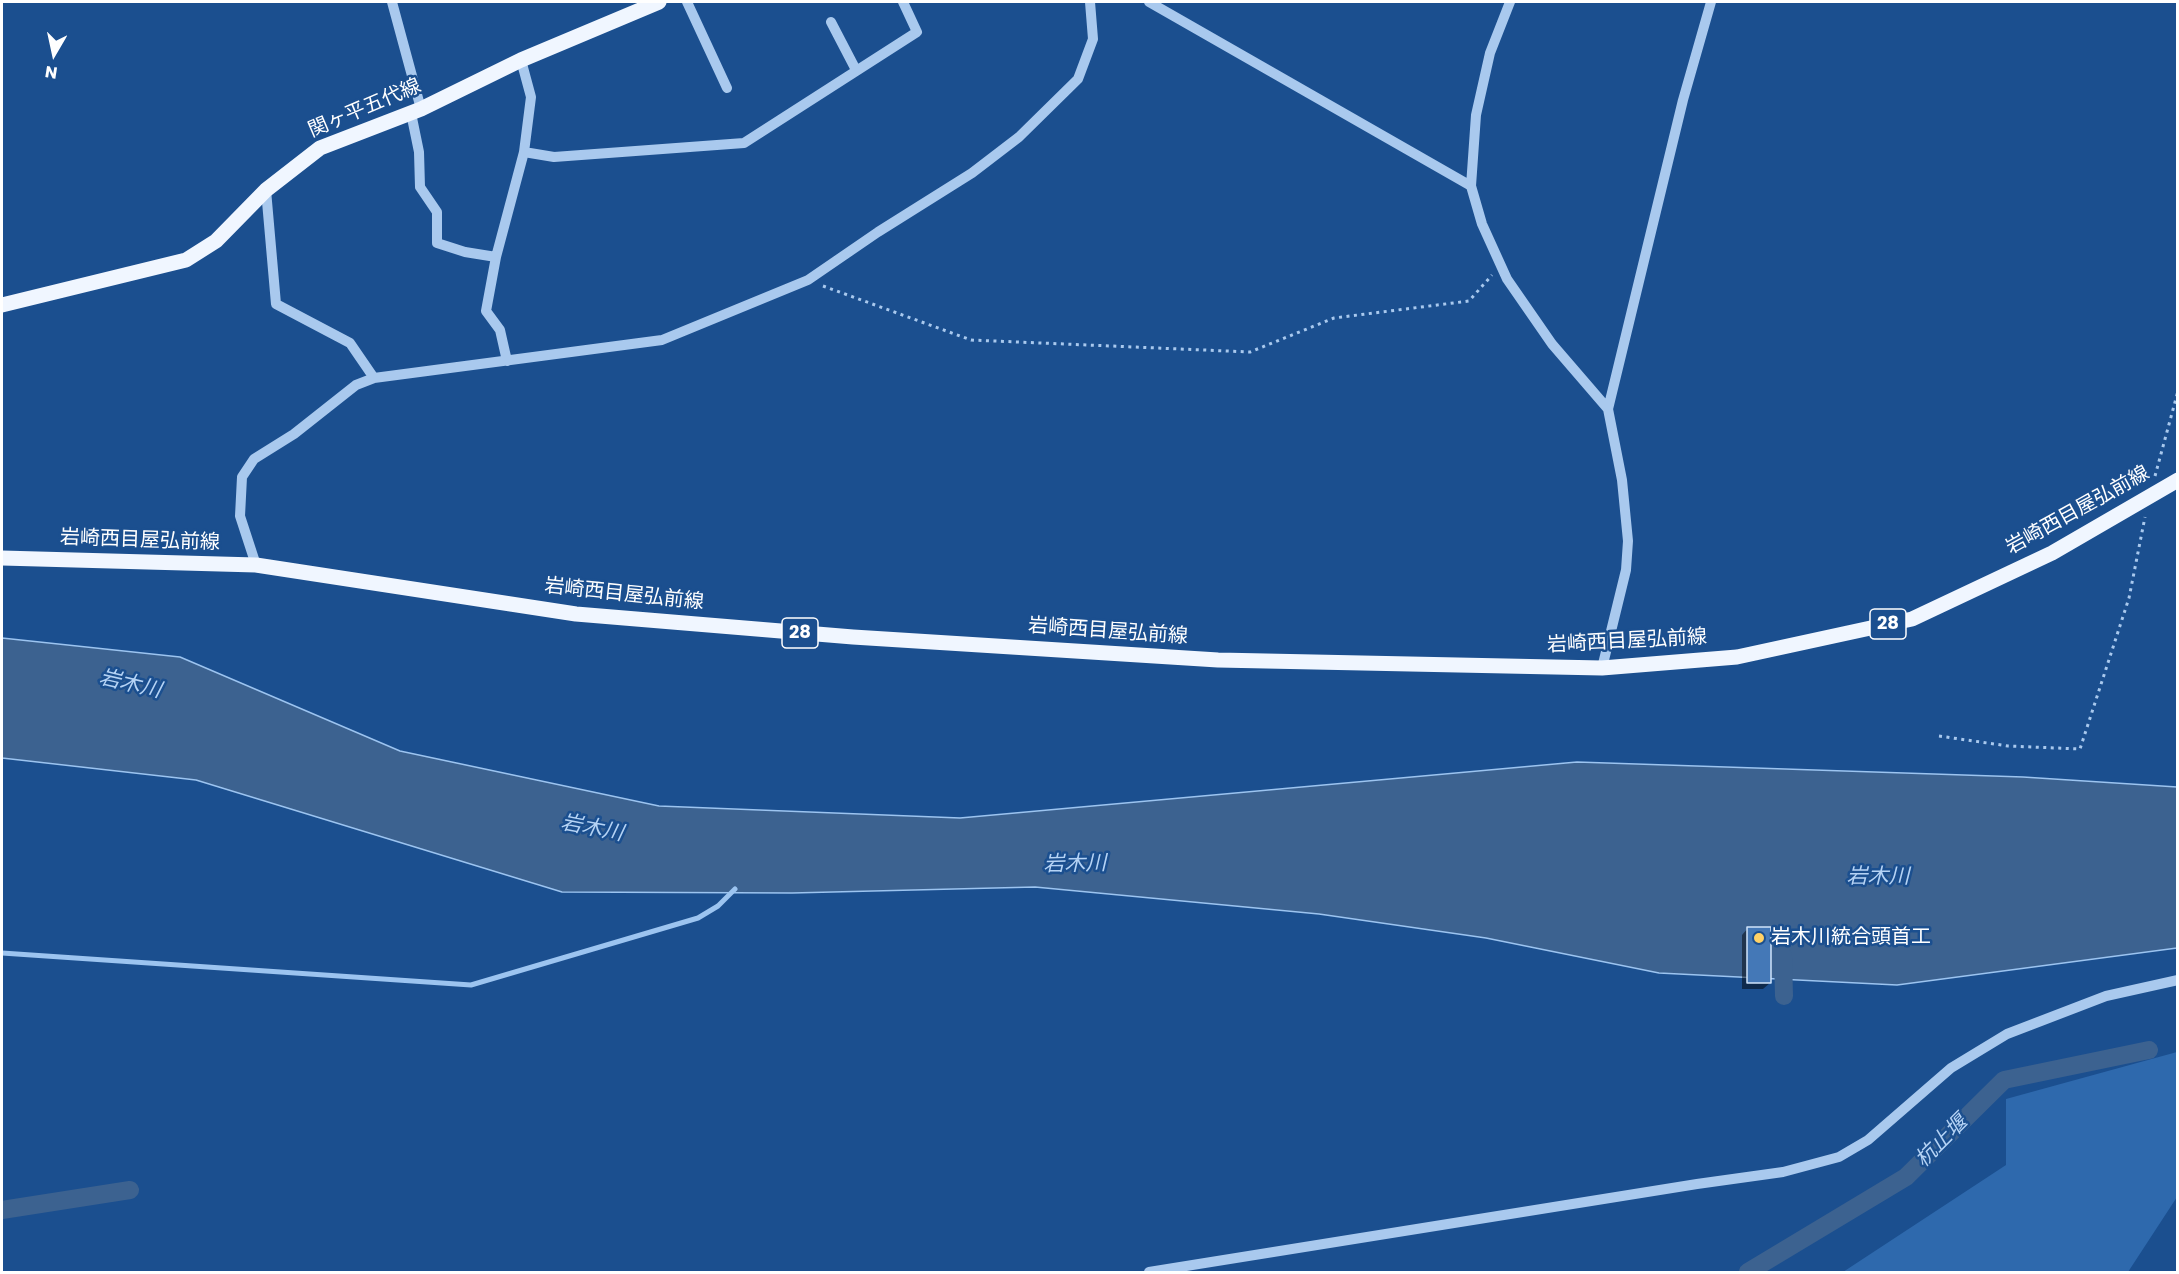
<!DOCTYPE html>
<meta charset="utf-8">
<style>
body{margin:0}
#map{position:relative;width:2179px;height:1274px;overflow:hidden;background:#1b4f8f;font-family:Poppins,sans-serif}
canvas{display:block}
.frame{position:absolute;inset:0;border:3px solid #fff;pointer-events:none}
.north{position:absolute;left:24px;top:24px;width:60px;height:60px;-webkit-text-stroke:4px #1b4f8f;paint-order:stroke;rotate:189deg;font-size:16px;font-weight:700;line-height:24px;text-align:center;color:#fff}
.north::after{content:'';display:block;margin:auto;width:21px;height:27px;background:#fff;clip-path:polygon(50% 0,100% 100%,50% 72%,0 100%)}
</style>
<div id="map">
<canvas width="2179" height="1274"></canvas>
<div class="frame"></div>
<div class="north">N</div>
</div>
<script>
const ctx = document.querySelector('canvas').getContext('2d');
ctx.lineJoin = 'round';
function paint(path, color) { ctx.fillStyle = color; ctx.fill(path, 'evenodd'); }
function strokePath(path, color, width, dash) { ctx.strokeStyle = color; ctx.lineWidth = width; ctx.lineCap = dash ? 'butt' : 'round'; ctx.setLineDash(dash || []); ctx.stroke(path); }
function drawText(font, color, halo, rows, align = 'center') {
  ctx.font = font + ' Poppins,"Noto Sans JP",sans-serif'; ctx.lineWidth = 5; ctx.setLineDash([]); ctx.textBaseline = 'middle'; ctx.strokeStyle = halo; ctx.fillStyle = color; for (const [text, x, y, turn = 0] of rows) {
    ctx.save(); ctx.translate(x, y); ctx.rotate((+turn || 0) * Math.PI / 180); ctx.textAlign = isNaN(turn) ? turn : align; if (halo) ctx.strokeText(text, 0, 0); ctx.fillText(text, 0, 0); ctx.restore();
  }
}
const green = new Path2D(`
 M2177,1052V1197L2128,1272H1843L2006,1165V1099Z`);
const water = new Path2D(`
 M2,638L180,657L400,751L659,806L960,818L1577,762L2023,777L2177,787V948L1897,985L1659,973L1486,938L1319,914L1035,887L792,893L562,892L196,780L2,758Z`);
const shadow = new Path2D(`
 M1748,928L1770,983L1763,989H1742V935Z`);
const stream = new Path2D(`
 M2,953L471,985L698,918L718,906L735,889`);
const canal = new Path2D(`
 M1783,956L1784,996
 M2,1210L130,1190
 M1748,1272L1906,1177L2004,1080L2149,1050`);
const building = new Path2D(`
 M1747,927H1771V983H1747Z`);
const path = new Path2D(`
 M823,286L971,340L1250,352L1334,318L1469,301L1492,275
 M2155,476L2178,391
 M1939,736L2008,746L2080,749L2129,598L2145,517`);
const minor = new Path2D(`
 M392,2L421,109
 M687,2L727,88
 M1149,2L1471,186
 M1510,2L1490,53L1476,115L1471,186L1482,224L1507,279L1552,344L1608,409
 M831,22L856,70
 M521,60L531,97L524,152L554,157L744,143L917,32L903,2
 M411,113L419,152L420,187L437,212V243L465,252L496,257
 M266,190L276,304L350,343L374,378
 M507,361L500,330L486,311L496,257L524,152
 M256,565L240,516L242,477L254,459L294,434L356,385L374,378L662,340L808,280L878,232L972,173L1019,137L1078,79L1093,39L1090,2
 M1602,668L1626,570L1628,541L1622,480L1608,409L1683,100L1711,2
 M1149,1272L1697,1184L1783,1172L1839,1157L1868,1140L1951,1068L2007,1034L2106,996L2178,980`);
const major = new Path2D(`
 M2,305L186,260L216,241L266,190L320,148L421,109L521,60L659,2
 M2,558L256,565L576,614L853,637L1218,660L1602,668L1737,657L1912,619L2052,553L2178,480`);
const markers = [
 [1759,938,6,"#ffd166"]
];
const shields = [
 [1888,624,36],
 [800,633,36]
];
const shieldNames = [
 ["28",1888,624],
 ["28",800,633]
];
const streetNames = [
 ["関ヶ平五代線",365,109,-23],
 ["岩崎西目屋弘前線",2078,511,-29],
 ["岩崎西目屋弘前線",140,541,2],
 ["岩崎西目屋弘前線",624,595,6],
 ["岩崎西目屋弘前線",1108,632,4],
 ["岩崎西目屋弘前線",1627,642,-3]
];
const poiNames = [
 ["岩木川統合頭首工",1771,938]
];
const waterNames = [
 ["岩木川",130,685,13],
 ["岩木川",592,829,11],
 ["岩木川",1075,865,-1],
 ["岩木川",1878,878],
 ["杭止堰",1942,1142,-45]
];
paint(green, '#2e69ad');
paint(water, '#3c6290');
strokePath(water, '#9cc4f0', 1.5);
paint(shadow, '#0007');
strokePath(stream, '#9cc4f0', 5);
strokePath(canal, '#3c6290', 18);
paint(building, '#4478b7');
strokePath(building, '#cfe3fa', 1.5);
strokePath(path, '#a9c9ee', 3, [3, 4.5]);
strokePath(minor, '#a9c9ee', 10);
strokePath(major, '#f0f6ff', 15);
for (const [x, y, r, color] of markers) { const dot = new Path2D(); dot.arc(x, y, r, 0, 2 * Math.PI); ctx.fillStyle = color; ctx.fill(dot); strokePath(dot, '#1b4f8f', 2); }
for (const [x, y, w] of shields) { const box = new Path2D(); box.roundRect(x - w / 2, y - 15, w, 30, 4.5); ctx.fillStyle = '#1b4f8f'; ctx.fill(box); strokePath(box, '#fff', 1.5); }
drawText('bold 18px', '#fff', null, shieldNames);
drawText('20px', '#fff', '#1b4f8f', streetNames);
drawText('20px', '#fff', '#1b4f8f', poiNames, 'left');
drawText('italic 21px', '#b5d3f5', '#1b4f8f', waterNames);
</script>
